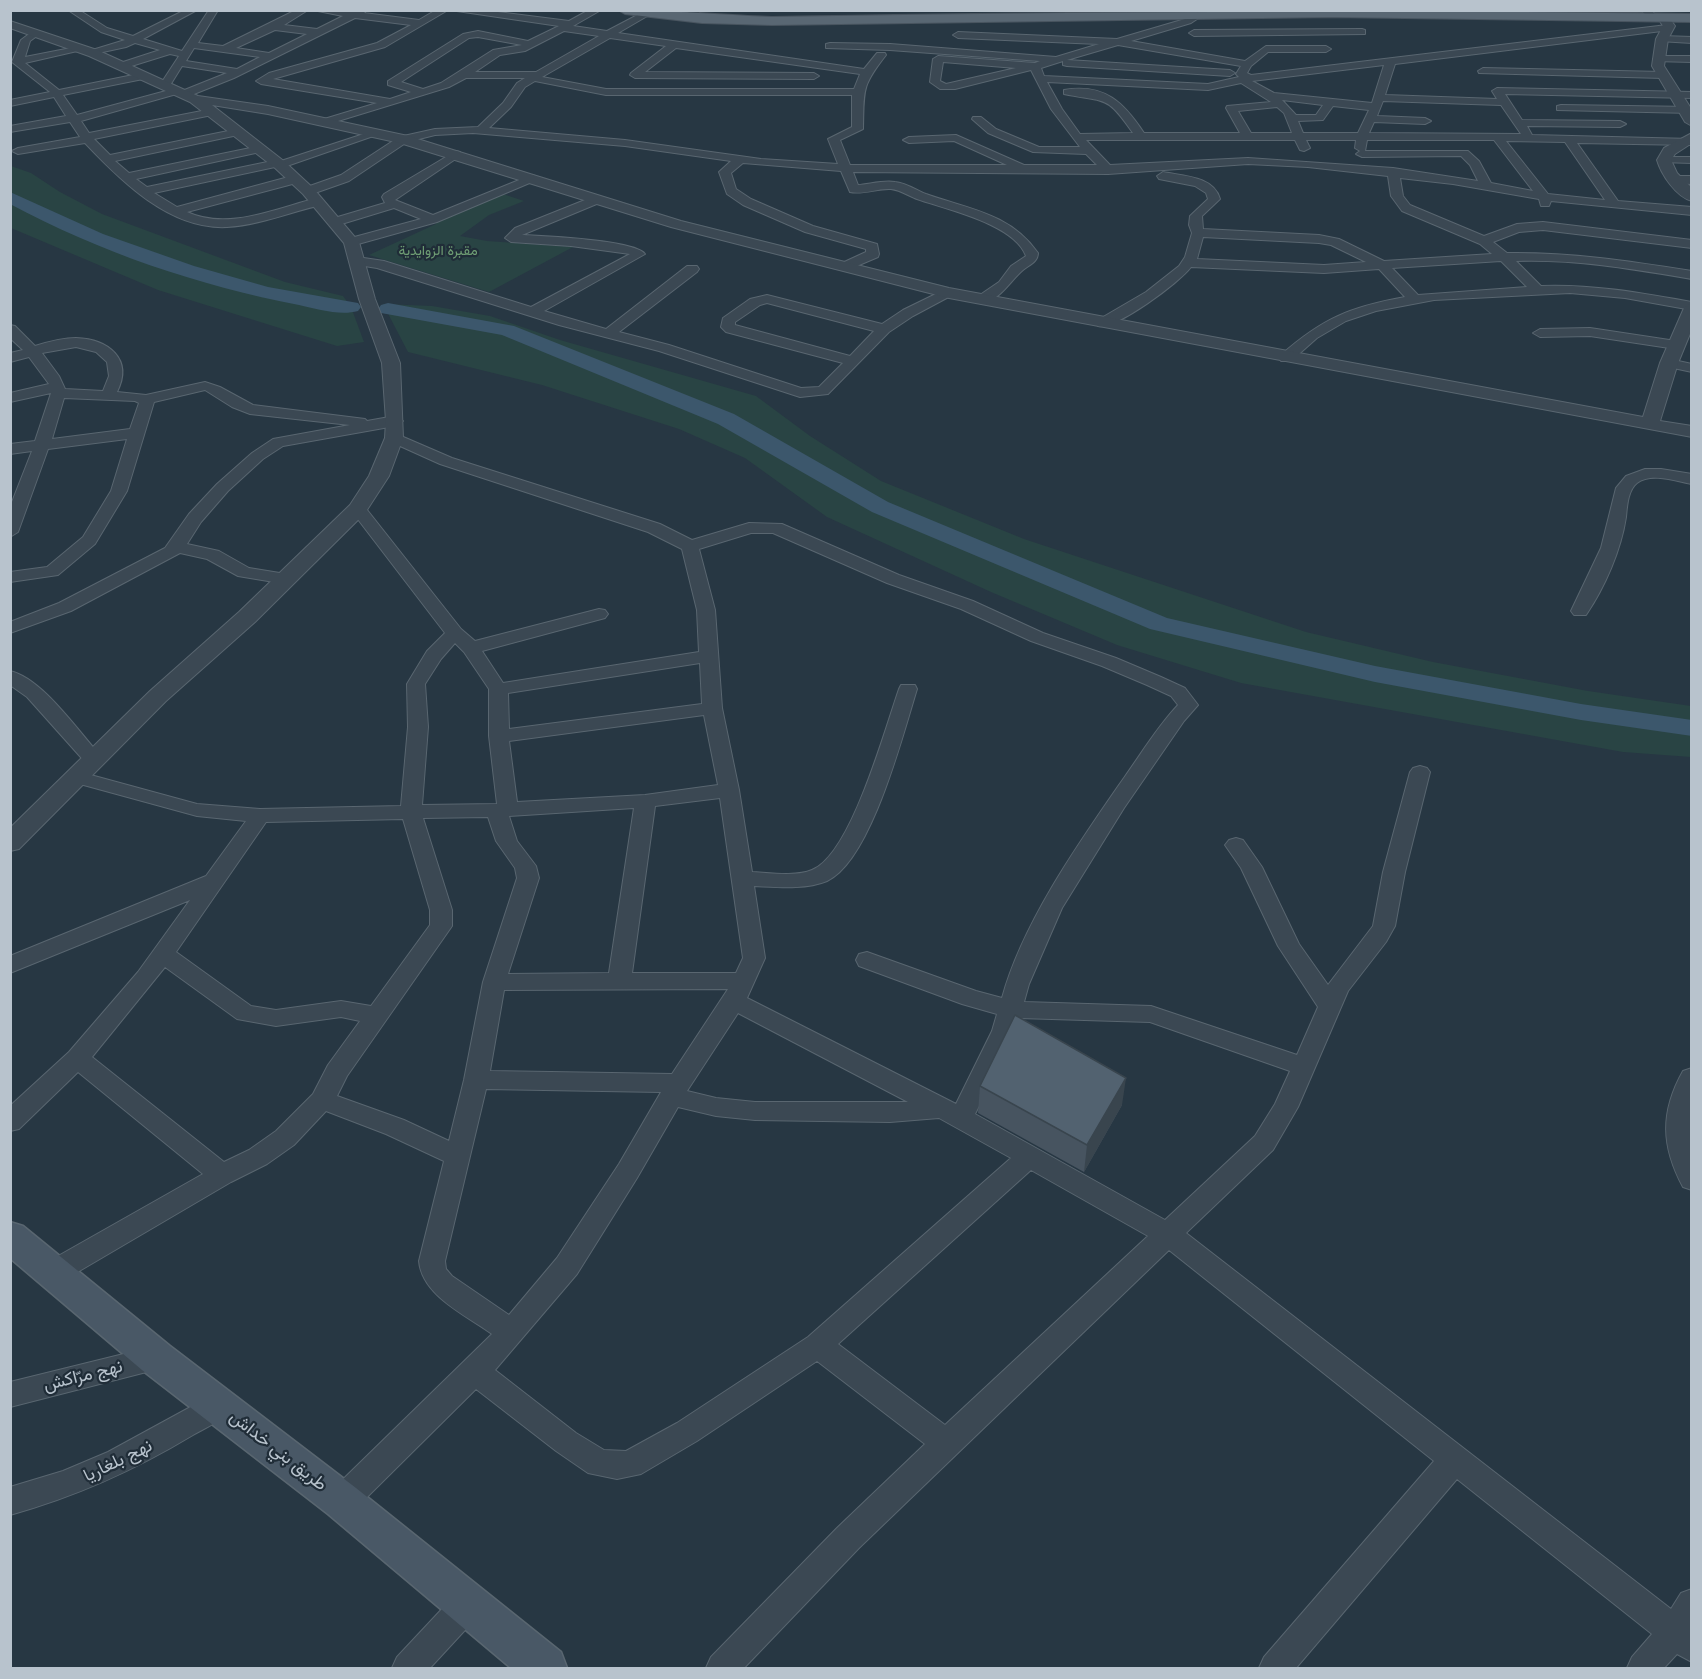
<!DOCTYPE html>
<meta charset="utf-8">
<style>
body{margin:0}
#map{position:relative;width:1702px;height:1679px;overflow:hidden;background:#273743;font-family:"Fira Sans",sans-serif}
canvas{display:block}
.frame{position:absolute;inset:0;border:12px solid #b8c3cd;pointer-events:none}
</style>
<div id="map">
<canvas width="1702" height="1679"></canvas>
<div class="frame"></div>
</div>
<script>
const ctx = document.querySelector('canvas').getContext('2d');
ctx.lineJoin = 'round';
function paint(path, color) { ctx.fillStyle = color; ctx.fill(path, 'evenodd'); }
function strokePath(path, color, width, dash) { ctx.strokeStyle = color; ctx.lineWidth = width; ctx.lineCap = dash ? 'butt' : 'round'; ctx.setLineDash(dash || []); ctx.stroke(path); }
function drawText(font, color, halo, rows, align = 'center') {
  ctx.font = font + ' "Fira Sans",Vazirmatn,sans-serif'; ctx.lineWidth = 4.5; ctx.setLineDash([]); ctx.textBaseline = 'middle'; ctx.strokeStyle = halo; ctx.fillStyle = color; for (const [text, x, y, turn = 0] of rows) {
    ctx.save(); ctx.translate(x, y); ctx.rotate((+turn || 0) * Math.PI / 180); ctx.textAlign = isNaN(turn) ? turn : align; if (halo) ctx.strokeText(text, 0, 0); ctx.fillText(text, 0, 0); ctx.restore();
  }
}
const green = new Path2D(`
 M11,166L31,173L60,192L102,214L285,282L343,296L351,307L364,342L337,346L158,290L11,228Z
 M500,193L524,201L489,215L460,236L487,241L573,247L489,292L369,255L436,224L437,219Z
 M383,304L432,306L490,316L560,340L756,396L810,436L881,481L1024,539L1306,632L1433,662L1588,691L1691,706V757L1623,752L1241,683L1117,645L991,592L827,517L745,458L679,429L542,385L408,352Z`);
const river = new Path2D(`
 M10,192L103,234L194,266L268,287L358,303L361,307L358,311C340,316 317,309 299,305C200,286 99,252 10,204Z
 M388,303L514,326L734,414L888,502L1167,618L1375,666L1581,704L1692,720V736L1581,720L1375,682L1150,629L872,512L718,424L502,335L381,313L378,309L381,305Z`);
const minor = new Path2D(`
 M68,10H79L107,28L133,36L185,10H197L143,39L182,51L209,10H218L198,43L223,46L296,10H308L284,25L317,29L343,16L313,10H367L364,13L419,20L436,10H448L385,47L273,79L390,99L411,92L388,85V81L463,34L478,31L528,41L559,26L450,10H482L569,21L589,10H601L573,26L607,31L647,10L651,13L649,15L618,33L864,69L877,53H885L886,55C861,87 864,90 863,129L840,140L850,165H1007L954,141L909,143L903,140L909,137L956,135L1024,165H1097L1086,154L1033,152L988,133L972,119L973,117H981L996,129L1039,147H1080L1051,109L1031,70L955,89H940L930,82L933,59L938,56L1035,63L1040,61L890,50L826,48V44L830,43L890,44L1056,57L1099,44L958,38L953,35L958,32L1117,39L1185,19L1198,12L1203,15L1191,23L1131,41L1245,61L1266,46H1326L1331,49L1326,52H1268L1251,66L1247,73L1251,75L1667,25L1672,28L1670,30L1395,64L1385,95L1497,99L1492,91L1497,88L1692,92V98L1505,94L1522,120L1620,121L1626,124L1620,127L1527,126L1532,135L1692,139V145L1577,143L1618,201L1692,207V215L1551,201L1549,206H1541L1539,199L1453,184L1400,178L1403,196L1410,205L1484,236L1517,224L1543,222L1692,240V248L1543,230L1519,232L1493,242L1507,253C1570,252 1630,261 1692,271V279C1633,269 1576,259 1516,261L1541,286C1592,284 1641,293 1692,302V310L1625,298L1570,293L1434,300L1376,311L1346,321L1317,338L1291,361H1281L1279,358L1281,355C1323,318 1350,307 1405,297L1379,269L1324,273L1191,267C1180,282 1116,330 1098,326L1096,323L1098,320L1146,292L1179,266L1185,257L1192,233L1189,225L1190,216L1208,199L1206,193L1195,186L1159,179L1157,176L1163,172C1183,176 1214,176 1220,199L1202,216L1203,229L1319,235L1339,239L1384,261L1492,254L1480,244L1402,211L1391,196L1388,176L1308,167L1248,164L1108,174L853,172L858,185C870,184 884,180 895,182C906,183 916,190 926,194C968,209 1010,213 1038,253C1038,262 1029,265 1023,270C1009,282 1001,299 982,304L975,300L977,297L999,282L1011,266L1026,256C1015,224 945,209 917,199C909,196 900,190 891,189C878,188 863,195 850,192L841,171L743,163L731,173L736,189L751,199L813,226L877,244L879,254L878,257L845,271L838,267L840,264L866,252V249L805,232L743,205L727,194L719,172L731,161L625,146L473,133L435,135L407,142L349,181L312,194H304V188L341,175L399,137L435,129L478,127L503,103L517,83L525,78H466L449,87L325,125L321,124V120L377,103L261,84L256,81L269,73L377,43L411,25L355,18L234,78L189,96H181L180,93L81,121L89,133L212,109L217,112L212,115L94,139L110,155L238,129L244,132L238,135L115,161L129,173L260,146L266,149L260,152L136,179L147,187L277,160L281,161L376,130L382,133L284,167H275L154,193L177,207L296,175L302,179L300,182L187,212C228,231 277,208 317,198L323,202L321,205C291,212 259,225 227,227C170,230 121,181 85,143L18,154L12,151L18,148L80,137L70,122L10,132V126L66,116L54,97L10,106V100L50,92L12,62L21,40L33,31L41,33L30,41L25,57L81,46L86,49L25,63L59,90L143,73L148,76L143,79L63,95L77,115L177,88L182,91L227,73L182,66L169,87H161L160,85L179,56L170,54L125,68H117V64L160,50L135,43L126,47L89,55V51L125,40L101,32ZM275,30L307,34L269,53L236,48ZM564,31L599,36L536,72H475L500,55L525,51ZM478,37L522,45L493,50L441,83L423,89L401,82L469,38ZM610,38L666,46L631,73L630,75L635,78L814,79L819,76L814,73L645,72L676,48L860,74L854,89H606L542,77ZM1118,45L1241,66L1236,74L1239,77L1208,84L1044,76L1041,68L1063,61V65L1067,66L1230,76L1235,73L1230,70L1067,60ZM194,48L260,57L237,69L186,61ZM943,62L1016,68L946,84L940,81ZM1384,65L1372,103L1274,93L1252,81ZM535,81L606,95H852V127L828,139L838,164L761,159L625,140L489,128L511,107L525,87ZM1047,82L1208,90L1241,83L1271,102L1227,106L1226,108L1240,133H1144C1124,103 1105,83 1064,90V94C1107,103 1106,94 1133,133L1080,134L1062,109ZM1282,100L1323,105L1316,115H1296ZM1383,101L1501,105L1521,134L1369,133L1374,122L1425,124L1431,121L1425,118L1377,116ZM1333,106L1369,110L1358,133H1303L1298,121L1323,120ZM1277,107L1284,113L1292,133H1251L1238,111ZM1086,140H1295L1300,150L1304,151L1310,148L1306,140H1356L1355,148L1360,151L1356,154L1362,157L1461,156L1470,165L1478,181L1393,168L1248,158L1110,165ZM1367,140H1494L1533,191L1491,183L1479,161L1468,151H1365ZM1506,141L1565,142L1605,200L1548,194ZM1203,237L1319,243L1331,245L1366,262L1324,265L1197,259ZM1501,261L1527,287L1418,295L1392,268Z
 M685,10H696L707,19L699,21Z
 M1641,10H1651L1657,17L1649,19Z
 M1362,29L1365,30V34L1194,36L1189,33L1194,30Z
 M1662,36L1692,37V43L1659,41V37Z
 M1658,56H1692V62L1654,61L1653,59Z
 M1483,68L1663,72L1668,75L1663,78L1479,73L1478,71Z
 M1561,105L1692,107V113L1557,110V106Z
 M456,151L460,152V156L395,200L433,215L529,176L533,175L539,179L437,222L351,246L347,245L345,242L347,239L421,219L394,208L335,226L329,222L331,219L385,203L382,197L384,194Z
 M1664,157H1692V163L1660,162V158Z
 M1675,176H1692V184L1671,183V177Z
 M595,196L599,197V203L522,235C543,236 635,240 645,254L544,311L606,329L687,266H697L699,269L697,272L619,332L669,345L801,388L819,387L843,363L726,332L721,327L723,318L750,299L767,295L882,324L903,310L944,290L949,289L956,293L913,316L889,332L828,394L800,397L659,351L559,325L377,268L352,264L351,261L357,257L384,261L531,307L630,254L571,246L511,242L505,238L515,228ZM767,303L874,331L850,356L735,325V322L760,305Z
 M10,325L15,326L35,346C48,342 62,338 76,338C108,339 134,359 117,392L146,395L205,382L220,387L253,405L365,419L367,421L395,416L403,421L395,426L283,446L263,459L228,491L201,522L187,544L219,551L249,568L292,575L295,579L292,583L286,584L238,576L207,559L180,553L71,611L10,633V622L59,603L165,548L189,514L217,484L252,453L273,439L350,425L250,414L232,407L205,390L154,402L127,491L95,544L58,575L10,582V572L47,567L83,537L111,491L127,439L48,449L18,532L10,537V507L32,451L10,454V444L35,441L51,393L10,402V393L49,384L29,357L10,362V353L23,350L10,338ZM76,347L96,352L107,362L109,376L103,391L65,389L59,376L42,353ZM64,398L135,401L139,403L130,429L52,439Z
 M1590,328L1676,341L1683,345L1676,349L1590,336L1540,337L1533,333L1540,329Z
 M1669,359L1692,364V372L1664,366L1662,363Z
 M394,433L452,458L660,524L692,540L749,523L782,524L899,575L973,601L1043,633L1116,658L1161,677L1185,688L1198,705L1184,721L1124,808L1062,908L1029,984L1024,1002L1151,1006L1297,1055L1318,1007L1278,946L1241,868L1225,845L1229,840L1236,838L1243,840L1262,867L1299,944L1328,985L1373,926L1383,872L1410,772L1413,768L1420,766L1427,768L1430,772L1405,872L1395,926L1386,942L1348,991L1298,1107L1273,1150L1186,1233L1671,1609L1681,1593L1692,1589V1662L1677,1654L1664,1668H1627L1632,1657L1652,1634L1457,1479L1296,1668H1259L1264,1657L1434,1461L1169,1250L859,1548L744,1668H706L711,1657L837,1528L925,1444L817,1361L697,1441L641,1474L617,1479L588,1473L556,1451L476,1389L353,1511L342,1515L331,1511L327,1501L331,1491L492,1334C466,1315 422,1296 419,1261L444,1161L386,1134L326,1111L294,1145L267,1164L231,1182L64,1280L54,1283L44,1280L40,1272L44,1264L203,1174L78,1072L19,1129L10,1131V1106L69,1052L138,972L190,900L10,973V956L206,876L246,821L197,816L69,781L66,777L69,773L76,771L197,804L260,809L401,806L408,727L407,684L427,651L445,633L350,509L358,504L364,506L461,629L475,641L599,609L605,610L608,614L605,618L482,651L503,683L699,652L697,610L682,549L648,532L440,464L389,441L386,438ZM751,533H773L887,583L961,609L1031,641L1102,666L1147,685L1171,696L1178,705C1158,726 1143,751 1126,775C1081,840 1023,921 1002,998L976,991L867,952L859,954L856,960L859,966L962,1004L997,1014L992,1031L956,1104L747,998L765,958L754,886C777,887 805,890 827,881C871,861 903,734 917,689L915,685H901L899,689C885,729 851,855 812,870C795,877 770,873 752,872L739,790L722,708L715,610L699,549ZM455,643L464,652L489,689V736L497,804L422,805L428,727L425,684L441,659ZM700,663L702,704L509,729L508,693ZM704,715L718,785L645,795L517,802L509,741ZM720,798L743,958L736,973H632L655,806ZM634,808L609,973L508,974L539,878L536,866L517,841L509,816ZM488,817L496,841L515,868L517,878L483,982L464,1080L449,1141L404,1120L337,1096L347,1076L452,926V910L423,818ZM403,819L430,910V925L371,1006L341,1001L276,1010L251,1006L176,952L266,822ZM165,967L237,1019L276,1026L341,1017L360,1021L328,1065L313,1094L276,1131L249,1150L224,1162L92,1057ZM728,989L672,1074L490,1071L504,990ZM738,1013L908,1102H755L716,1098L687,1091ZM1019,1018L1150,1022L1290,1071L1275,1104L1255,1136L1165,1220L975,1114L1016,1031ZM486,1089L661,1092L619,1164L557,1258L509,1315L452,1276L446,1269L445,1261ZM678,1107L716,1116L755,1120L890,1122L939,1118L1011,1158L808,1337L677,1423L626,1451L604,1450L576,1433L495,1370L577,1274L637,1178ZM1031,1170L1148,1236L945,1425L838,1344Z
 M1645,469H1661L1692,474V484C1676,481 1651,472 1637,483C1628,490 1627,506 1626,517C1621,550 1605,587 1586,615H1574L1571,611L1601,548L1616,488L1626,476Z
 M10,671C42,678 78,731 100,755L103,759L100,763H86L27,697L10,685Z
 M1692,1068V1190L1683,1187C1661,1146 1660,1112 1683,1071Z
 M156,1346L166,1349L170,1358L166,1367L10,1407V1382Z
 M218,1392L228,1396L232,1405C225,1420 207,1427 193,1435C135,1470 75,1497 10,1515V1487L63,1471L108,1452Z
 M467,1590L478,1594L483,1605L478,1616L430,1668H392L397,1657L456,1594Z`);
const tertiary = new Path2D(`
 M1664,15L1668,16L1675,26L1668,39L1664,66L1692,110V126L1685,122L1652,66L1656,39L1663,26L1658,18Z
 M10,21L97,50L198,96L268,106L408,136L681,221L949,288L1643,417L1660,363L1684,308L1692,303V329L1678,363L1660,421L1692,426V437L949,298L671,227L400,143L268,114L212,105L285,162L313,188L359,242L375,299L400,363L403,438L389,476L365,513L255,622L166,701L19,849L10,851V828L150,691L239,612L350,505L369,476L385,438L386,421L382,363L359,299L344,243L303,194L275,168L190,102L89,56L10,28Z
 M1692,133V143L1675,154L1671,160L1677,173L1692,188V201C1676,197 1661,174 1657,160L1664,148Z`);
const secondary = new Path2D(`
 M10,1222L23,1226L170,1346L356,1488L561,1652L567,1668H511L328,1514L142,1370L10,1258Z`);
const primary = new Path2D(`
 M618,10C670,10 721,15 772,17C1079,12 1385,9 1692,14V22L1332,17L772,25L702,23L625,14Z`);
const wall = new Path2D(`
 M980,1086L1122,1105L1084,1172L978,1113Z`);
const shadedWall = new Path2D(`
 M1126,1078L1122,1105L1084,1172L1087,1145Z`);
const building = new Path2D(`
 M1015,1015L1126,1078L1087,1145L980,1086Z`);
const farParknames = [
 ["مقبرة الزوايدية",438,251]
];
const nearStreetnames = [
 ["نهج مرّاكش",83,1376,-14],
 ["طريق بني خداش",278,1451,38],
 ["نهج بلغاريا",118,1461,-26]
];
paint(green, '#294444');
paint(river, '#3c576c');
strokePath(minor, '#596670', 2);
strokePath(tertiary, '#596670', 2);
strokePath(secondary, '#596670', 3);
strokePath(primary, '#48545f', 2);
paint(minor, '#3b4853');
paint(tertiary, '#3b4853');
paint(secondary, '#495866');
paint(primary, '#596773');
paint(wall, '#475460');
paint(shadedWall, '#39454e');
paint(building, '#526270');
strokePath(building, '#39454e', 1.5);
drawText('14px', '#6f9e74', '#202d38', farParknames);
drawText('18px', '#b8c3cd', '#202d38', nearStreetnames);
</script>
